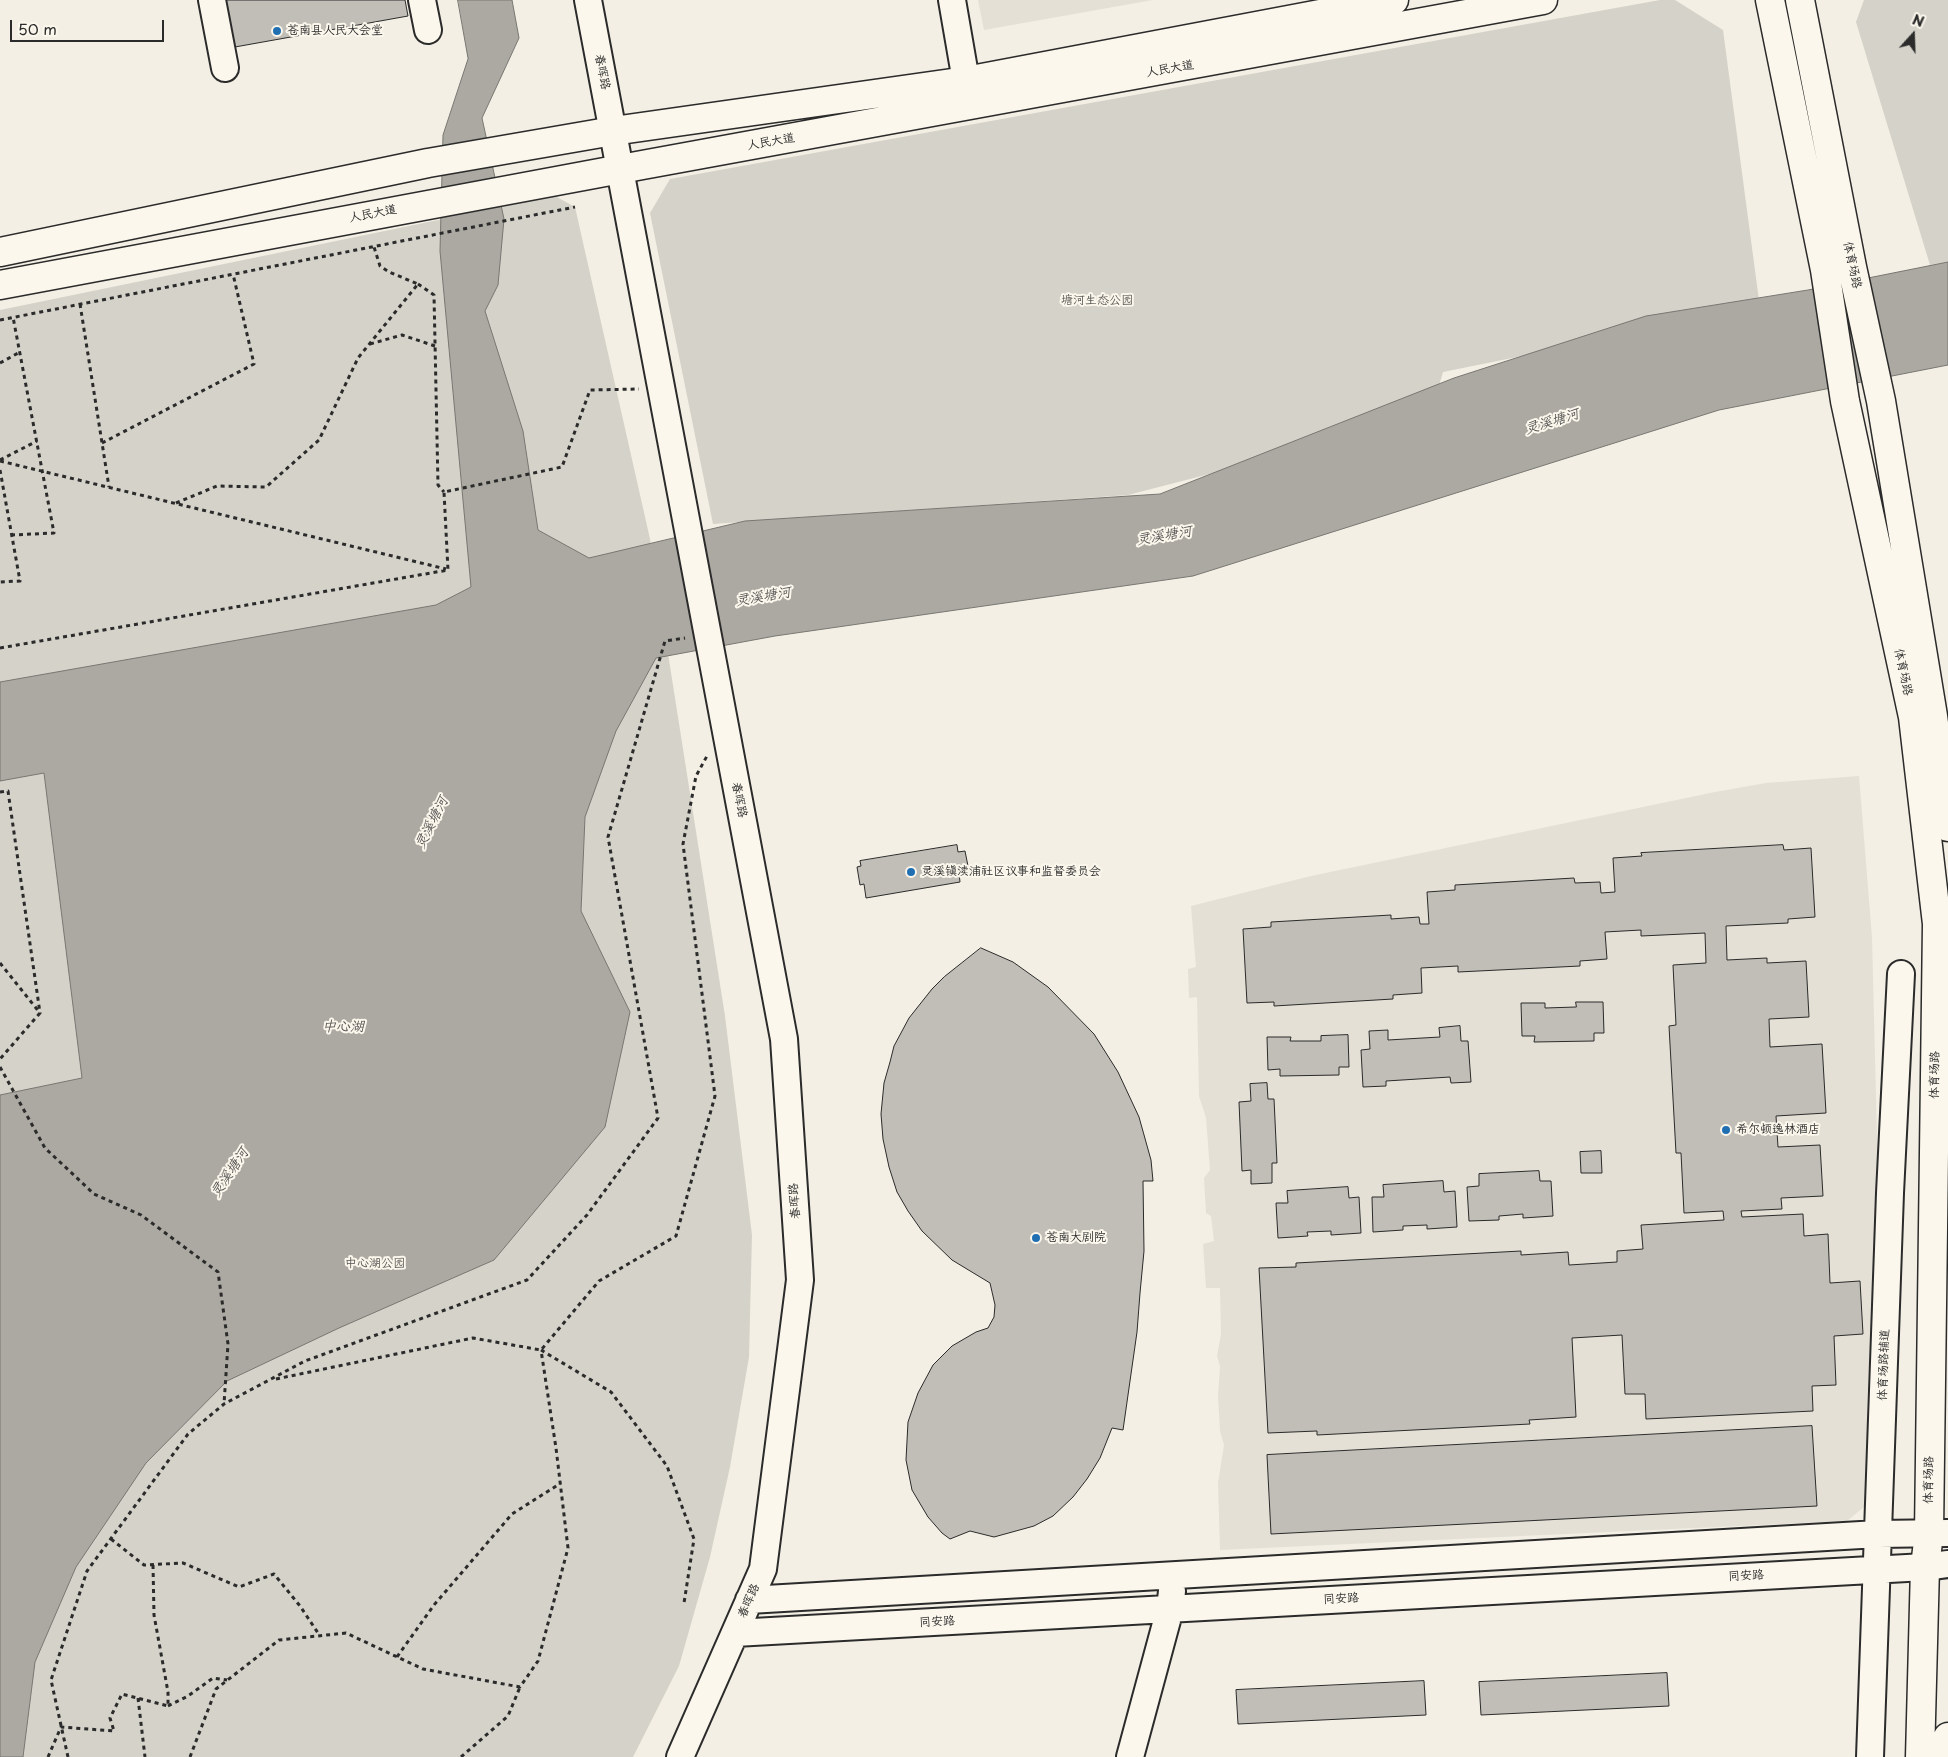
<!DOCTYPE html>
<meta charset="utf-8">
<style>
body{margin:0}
#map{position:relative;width:1948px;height:1757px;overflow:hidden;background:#f3efe4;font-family:"Playpen Sans",sans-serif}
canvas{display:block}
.north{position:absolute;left:1888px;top:10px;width:50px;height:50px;-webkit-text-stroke:4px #fbf7ec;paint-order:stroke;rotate:20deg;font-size:14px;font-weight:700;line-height:20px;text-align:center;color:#2b2b2b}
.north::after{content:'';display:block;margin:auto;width:18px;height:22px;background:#2b2b2b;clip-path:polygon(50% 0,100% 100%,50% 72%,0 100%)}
.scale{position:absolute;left:10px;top:20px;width:154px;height:22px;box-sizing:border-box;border:2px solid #2b2b2b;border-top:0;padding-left:6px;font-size:15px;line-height:18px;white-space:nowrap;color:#2b2b2b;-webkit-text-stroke:4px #fbf7ec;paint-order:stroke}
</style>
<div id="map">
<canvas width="1948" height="1757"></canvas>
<div class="north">N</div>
<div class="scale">50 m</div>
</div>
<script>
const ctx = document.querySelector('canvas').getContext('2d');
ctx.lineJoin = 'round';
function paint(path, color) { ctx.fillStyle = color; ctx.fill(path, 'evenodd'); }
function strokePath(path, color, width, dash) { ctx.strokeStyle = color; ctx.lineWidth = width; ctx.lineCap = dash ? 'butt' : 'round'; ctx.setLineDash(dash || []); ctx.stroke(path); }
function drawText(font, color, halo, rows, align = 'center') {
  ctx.font = font + ' "Playpen Sans","LXGW WenKai TC",sans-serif'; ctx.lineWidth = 4; ctx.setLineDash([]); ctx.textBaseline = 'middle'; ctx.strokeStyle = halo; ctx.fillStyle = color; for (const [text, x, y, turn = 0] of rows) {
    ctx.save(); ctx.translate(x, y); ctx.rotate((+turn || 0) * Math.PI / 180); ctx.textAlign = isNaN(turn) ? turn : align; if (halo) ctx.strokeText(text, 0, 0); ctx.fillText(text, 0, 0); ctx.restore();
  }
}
const built = new Path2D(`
 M978,0H1153L984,30Z
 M1859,776L1872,937L1878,1178L1867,1409L1870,1496L1864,1507L1847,1521L1220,1550L1218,1483L1224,1445L1220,1431L1218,1396L1220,1366L1217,1356L1221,1334L1220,1288H1206L1203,1244L1214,1241L1211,1216L1206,1213L1204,1178L1210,1170L1206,1118L1199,1096L1197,997L1189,998L1188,969L1196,967L1191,906L1311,876L1715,792L1766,783Z`);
const green = new Path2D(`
 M1660,0H1675L1723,30L1760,308L1443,372L1430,417L1128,495L713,524L650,213L670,179Z
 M1864,0H1948V262L1930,265L1856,22Z
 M555,196L575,207L650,539L725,1016L752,1235L749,1357L730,1467L710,1557L679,1666L633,1757H0V310Z`);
const water = new Path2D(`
 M458,0H512L519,38L482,118L504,219L498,285L485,311L523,431L538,530L589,558L745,521L1160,494L1454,378L1646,316L1808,290L1948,262V365L1719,410L1193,576L775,636L656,658L616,731L585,817L581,911L630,1012L605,1127L494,1260L339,1328L227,1381L146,1463L76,1567L35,1662L23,1757H0V1095L82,1078L44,773L0,781V682L436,605L471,587L440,251L443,135L468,59Z`);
const building = new Path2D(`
 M226,0H405L408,16L235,47Z
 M957,845L958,852L965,851L969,871L959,873L960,882L866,898L864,884L860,885L857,867L861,866L860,861Z
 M1783,845L1784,850L1811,848L1815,917L1788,919V923L1726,926L1727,960L1767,958V963L1806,961L1809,1017L1769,1019L1770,1047L1822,1044L1826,1113L1776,1116L1778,1147L1820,1145L1823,1196L1781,1198L1782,1209L1741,1211L1742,1217L1803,1214L1804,1236L1828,1234L1830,1283L1860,1281L1863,1334L1834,1336L1836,1385L1812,1386L1813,1411L1646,1419L1645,1394H1625L1622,1335L1572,1338L1576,1417L1529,1420L1530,1424L1317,1435V1431L1268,1433L1259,1268L1296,1267V1263L1521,1251V1255L1568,1252L1569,1265L1617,1262V1251L1643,1249L1641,1225L1724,1220L1723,1211L1684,1213L1681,1153H1676L1669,1026L1676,1025L1673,965L1706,963L1705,933L1641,936V930L1605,932L1607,959L1580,961V966L1458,972V966L1421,968L1422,993L1393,995V999L1274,1006V1002L1247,1003L1243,929L1271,927V922L1391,915V919L1419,917L1420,924H1429L1427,892L1455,890V885L1574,878L1575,883L1600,882L1601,893L1615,892L1613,858L1642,856L1641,853Z
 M981,948L1013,962L1048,987L1094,1034L1118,1072L1139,1117L1151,1160L1153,1181H1143L1144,1251L1140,1293L1137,1332L1123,1430L1112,1428L1100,1458L1087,1479L1073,1497L1053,1516L1034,1526L994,1537L970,1531L950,1539L942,1533L928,1517L912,1490L906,1460L908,1422L918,1393L933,1365L952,1346L976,1332L988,1328L994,1317L995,1305L990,1283L952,1260L922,1231L908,1211L897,1192L889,1167L883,1139L881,1114L884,1083L890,1062L894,1046L909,1018L932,989L944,977Z
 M1576,1002H1603L1604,1033H1594V1041L1534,1042L1535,1036H1522L1521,1003H1545V1008L1576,1007Z
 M1460,1026L1461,1041H1468L1471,1082L1451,1083L1450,1077L1386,1081V1086L1363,1087L1361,1050L1370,1049L1369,1031L1388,1030V1040L1440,1037L1439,1028Z
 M1348,1035L1349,1067H1339V1075L1280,1076V1069L1268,1070L1267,1037H1291L1290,1041H1321V1036Z
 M1267,1083L1268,1099H1274L1277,1163H1272V1183L1251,1184V1170L1242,1171L1239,1102L1251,1101L1250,1084Z
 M1601,1151L1602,1173H1581L1580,1152Z
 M1539,1171L1540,1181H1551L1553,1216L1523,1218V1214L1499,1216V1220L1469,1221L1467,1187L1479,1186V1174Z
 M1443,1181L1444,1192L1455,1191L1457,1227L1427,1229V1225L1403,1226V1230L1373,1232L1372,1197H1384L1383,1185Z
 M1348,1187L1349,1198L1359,1197L1361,1233L1331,1235V1231L1307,1232L1308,1236L1278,1238L1276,1203H1288L1287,1191Z
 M1812,1426L1817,1506L1271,1534L1267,1455Z
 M1667,1673L1669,1706L1481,1715L1479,1682Z
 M1424,1681L1426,1715L1238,1724L1236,1690Z`);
const path = new Path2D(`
 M418,284L434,295L438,485L444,492
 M80,304L109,487
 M0,320L575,207
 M370,344L402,335L435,346
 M0,363L20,352
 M102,443L254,364L233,274
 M0,460L37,441
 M0,461L446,569
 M0,470L20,581L0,582
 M176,503L217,486L266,487L319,440L358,358L418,284L389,272L380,266L374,247
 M11,535L54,533L13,317
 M0,648L448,570L444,492L562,467L590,390L639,389
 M0,792L8,791L40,1013
 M0,963L40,1013L0,1059
 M0,1067L45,1148L94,1194L141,1215L218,1272L228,1344L224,1404
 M541,1350L611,1392L667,1466L694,1539L684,1603
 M276,1379L473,1338L541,1350L599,1281L676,1236L715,1096L683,844L696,776L707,756
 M111,1539L144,1565L183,1563L239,1587L274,1574L300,1606L320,1636
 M397,1657L434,1605L512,1514L561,1483
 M138,1698L145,1757
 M168,1706L188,1696L213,1678L227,1680
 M48,1757L61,1727L114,1731L110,1718L122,1694L168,1706V1692L154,1615L153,1565
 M68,1757L51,1680L87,1571L188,1434L224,1404L305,1361L527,1280L587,1215L658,1118L608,837L665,641L685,638
 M190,1757L216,1689L279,1640L346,1633L423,1669L520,1687L538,1661L568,1548L556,1448L541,1350
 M461,1757L508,1716L520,1687`);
const minor = new Path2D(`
 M212,0L225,68
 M422,0L428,30
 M588,0L784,1039L800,1280L763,1569L680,1757
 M952,0L966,81
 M749,1600L1878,1534L1948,1533
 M735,1633L1925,1567L1948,1564
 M1130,1757L1170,1609L1172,1591
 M1870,1757L1890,1193L1901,974`);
const major = new Path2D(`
 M1770,0L1825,270L1845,401L1913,717L1937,924L1929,1533L1925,1567L1920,1757
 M1800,0L1852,267L1881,401L1933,716L1948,827
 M0,252L428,163L613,131L966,81L1394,0
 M0,285C514,187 1028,95 1543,0
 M1948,1757V1737`);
const markers = [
 [277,31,5,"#1f6fb2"],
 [911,872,5,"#1f6fb2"],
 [1726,1130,5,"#1f6fb2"],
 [1036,1238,5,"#1f6fb2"]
];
const poiNames = [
 ["苍南县人民大会堂",287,31],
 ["灵溪镇渎浦社区议事和监督委员会",921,872],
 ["希尔顿逸林酒店",1736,1130],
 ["苍南大剧院",1046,1238]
];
const streetNames = [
 ["人民大道",1170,69,-10],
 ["春晖路",602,72,79],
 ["人民大道",771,142,-10],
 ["人民大道",373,214,-11],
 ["体育场路",1852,265,78],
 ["体育场路",1903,672,78],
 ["春晖路",739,800,79],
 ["体育场路",1935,1075,-89],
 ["春晖路",795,1201,-94],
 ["体育场路辅道",1884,1365,-88],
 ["体育场路",1929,1480,-89],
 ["同安路",1746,1576,-3],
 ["同安路",1341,1599,-3],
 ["春晖路",749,1601,-66],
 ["同安路",937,1622,-3]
];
const parkNames = [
 ["塘河生态公园",1097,301],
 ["中心湖公园",375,1264]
];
const waterNames = [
 ["灵溪塘河",1552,422,-17],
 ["灵溪塘河",1164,536,-9],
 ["灵溪塘河",763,597,-9],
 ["灵溪塘河",432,823,-63],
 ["中心湖",343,1027],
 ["灵溪塘河",230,1173,-56]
];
paint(built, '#e4e0d6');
paint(green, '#d5d2c9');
paint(water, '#aca9a2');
strokePath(water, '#787772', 1);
paint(building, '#c0beb6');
strokePath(building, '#2b2b2b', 1);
strokePath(minor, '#2b2b2b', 30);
strokePath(major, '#2b2b2b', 31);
strokePath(path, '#2b2b2b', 3, [4, 4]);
strokePath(minor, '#fbf7ec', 26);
strokePath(major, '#fbf7ec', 28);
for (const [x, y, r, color] of markers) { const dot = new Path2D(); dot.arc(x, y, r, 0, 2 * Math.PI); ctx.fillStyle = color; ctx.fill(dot); strokePath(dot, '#fbf7ec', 2); }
drawText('12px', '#2b2b2b', '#fbf7ec', poiNames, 'left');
drawText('12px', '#2b2b2b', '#fbf7ec', streetNames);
drawText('12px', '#565552', '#fbf7ec', parkNames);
drawText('italic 14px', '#585755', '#fbf7ec', waterNames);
</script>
